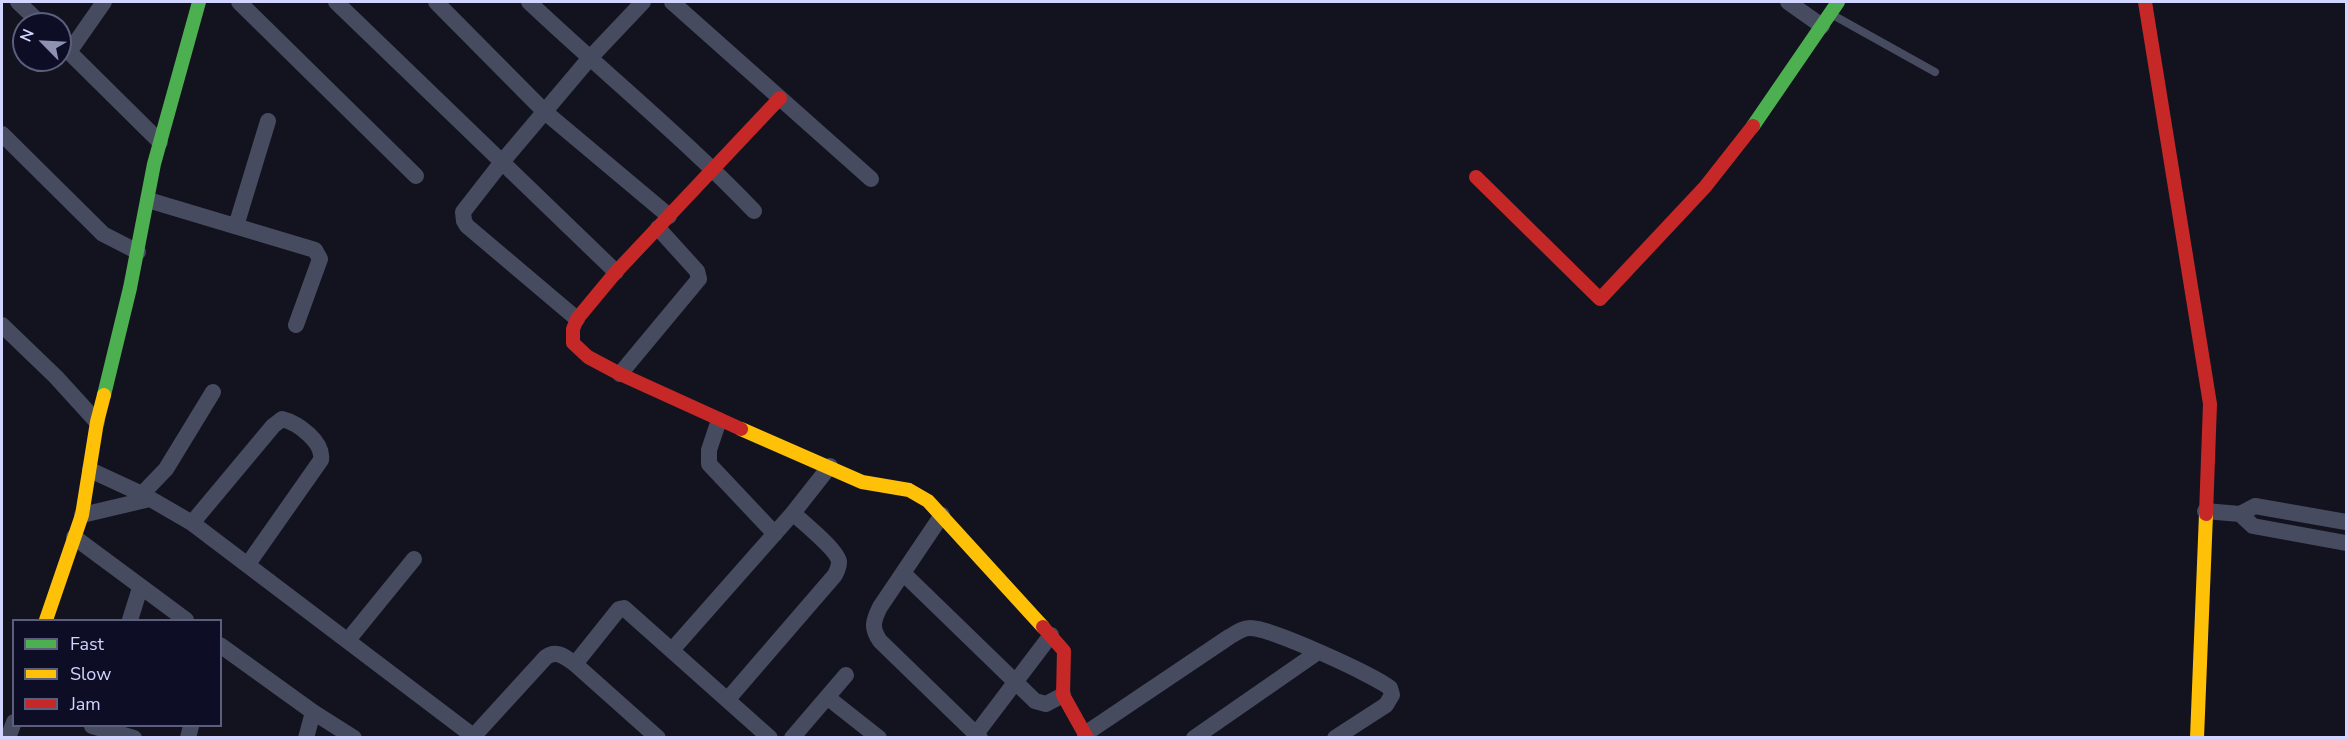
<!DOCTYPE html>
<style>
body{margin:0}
#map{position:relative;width:2348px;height:739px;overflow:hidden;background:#13131f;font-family:"Nunito Sans",sans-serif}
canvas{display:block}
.frame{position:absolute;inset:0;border:3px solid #d1d5ff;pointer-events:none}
.legend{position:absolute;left:12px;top:619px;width:210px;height:108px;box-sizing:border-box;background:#0d0e25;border:2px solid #5b5e7c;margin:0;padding:8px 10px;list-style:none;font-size:18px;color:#d1d5ff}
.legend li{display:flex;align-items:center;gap:12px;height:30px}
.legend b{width:30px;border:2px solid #5b5e7c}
.north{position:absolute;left:12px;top:12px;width:60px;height:60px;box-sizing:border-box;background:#0d0e25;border:2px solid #5b5e7c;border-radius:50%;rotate:294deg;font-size:16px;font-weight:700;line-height:24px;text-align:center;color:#d1d5ff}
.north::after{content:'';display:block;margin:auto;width:21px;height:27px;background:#8e91b1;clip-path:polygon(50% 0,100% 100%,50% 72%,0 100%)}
</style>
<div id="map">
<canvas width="2348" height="739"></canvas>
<div class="frame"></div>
<ul class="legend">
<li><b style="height:8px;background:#4caf50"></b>Fast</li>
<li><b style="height:8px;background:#ffc107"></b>Slow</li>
<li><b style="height:8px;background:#c62828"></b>Jam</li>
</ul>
<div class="north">N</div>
</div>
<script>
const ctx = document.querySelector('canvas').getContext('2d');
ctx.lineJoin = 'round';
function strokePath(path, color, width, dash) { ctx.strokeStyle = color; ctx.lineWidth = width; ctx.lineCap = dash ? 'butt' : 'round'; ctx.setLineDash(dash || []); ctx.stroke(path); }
const lane = new Path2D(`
 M1831,14L1935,72`);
const street = new Path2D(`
 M18,2L41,24
 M239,2L416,176
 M336,2L616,272
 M436,2L545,112L669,216
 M529,2C603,72 683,137 754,211
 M672,2L871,179
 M1788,2L1822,26
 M60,43L160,142
 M69,52L104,2
 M2,134L103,234L138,252
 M148,200L315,250L320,259L296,325
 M236,226L268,121
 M577,319L467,226L464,221L463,212L502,162L589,59L643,2
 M2,325L56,377L97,422
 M620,374L699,279L697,271L658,228
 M719,420L709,450V464L775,534
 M90,470L142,494L192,523L473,736
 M142,494L166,469L213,392
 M2205,511L2240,514L2255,506L2346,522
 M2240,514L2253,526L2346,543
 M82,515L150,499
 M942,515L880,607C873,621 871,628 880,641L980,738
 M192,523L273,426L282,419C298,423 324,442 321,460L248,564
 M74,537L186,620
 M903,573L1035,701L1046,704L1063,695
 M130,620L140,588
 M348,640L414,559
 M220,645L313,712L354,738
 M672,650L793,513L830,466
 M575,664L619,609L624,608L770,738
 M827,697L879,738
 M728,699L835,575C837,571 839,566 839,562C838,550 802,522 793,513
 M92,726L134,738
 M976,734L1051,635
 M1085,734L1229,637C1236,633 1242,628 1250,628C1269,627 1374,675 1390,688L1392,695L1386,705L1335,738
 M8,738L14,722
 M188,738L191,726
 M306,738L313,712
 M472,738L546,657C557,649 566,658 575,664L658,738
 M792,738L846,675
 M1194,738L1318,652`);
const fast = new Path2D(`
 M1753,126L1838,2
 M104,395L130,288L154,164L199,2`);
const slow = new Path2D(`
 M741,429L862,482L909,490L928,501L1043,627
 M46,620L82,515L97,422L104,395
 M2197,738L2206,514`);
const jam = new Path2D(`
 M2145,2L2210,404L2206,514
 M1476,177L1600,299L1705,187L1753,126
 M741,429L620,374L588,357L573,343V329L577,319L616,272L780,98
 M1043,627L1064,651L1063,695L1087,738`);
strokePath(lane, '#474b60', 8);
strokePath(street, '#474b60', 16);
strokePath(fast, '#4caf50', 14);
strokePath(slow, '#ffc107', 14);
strokePath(jam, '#c62828', 14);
</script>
